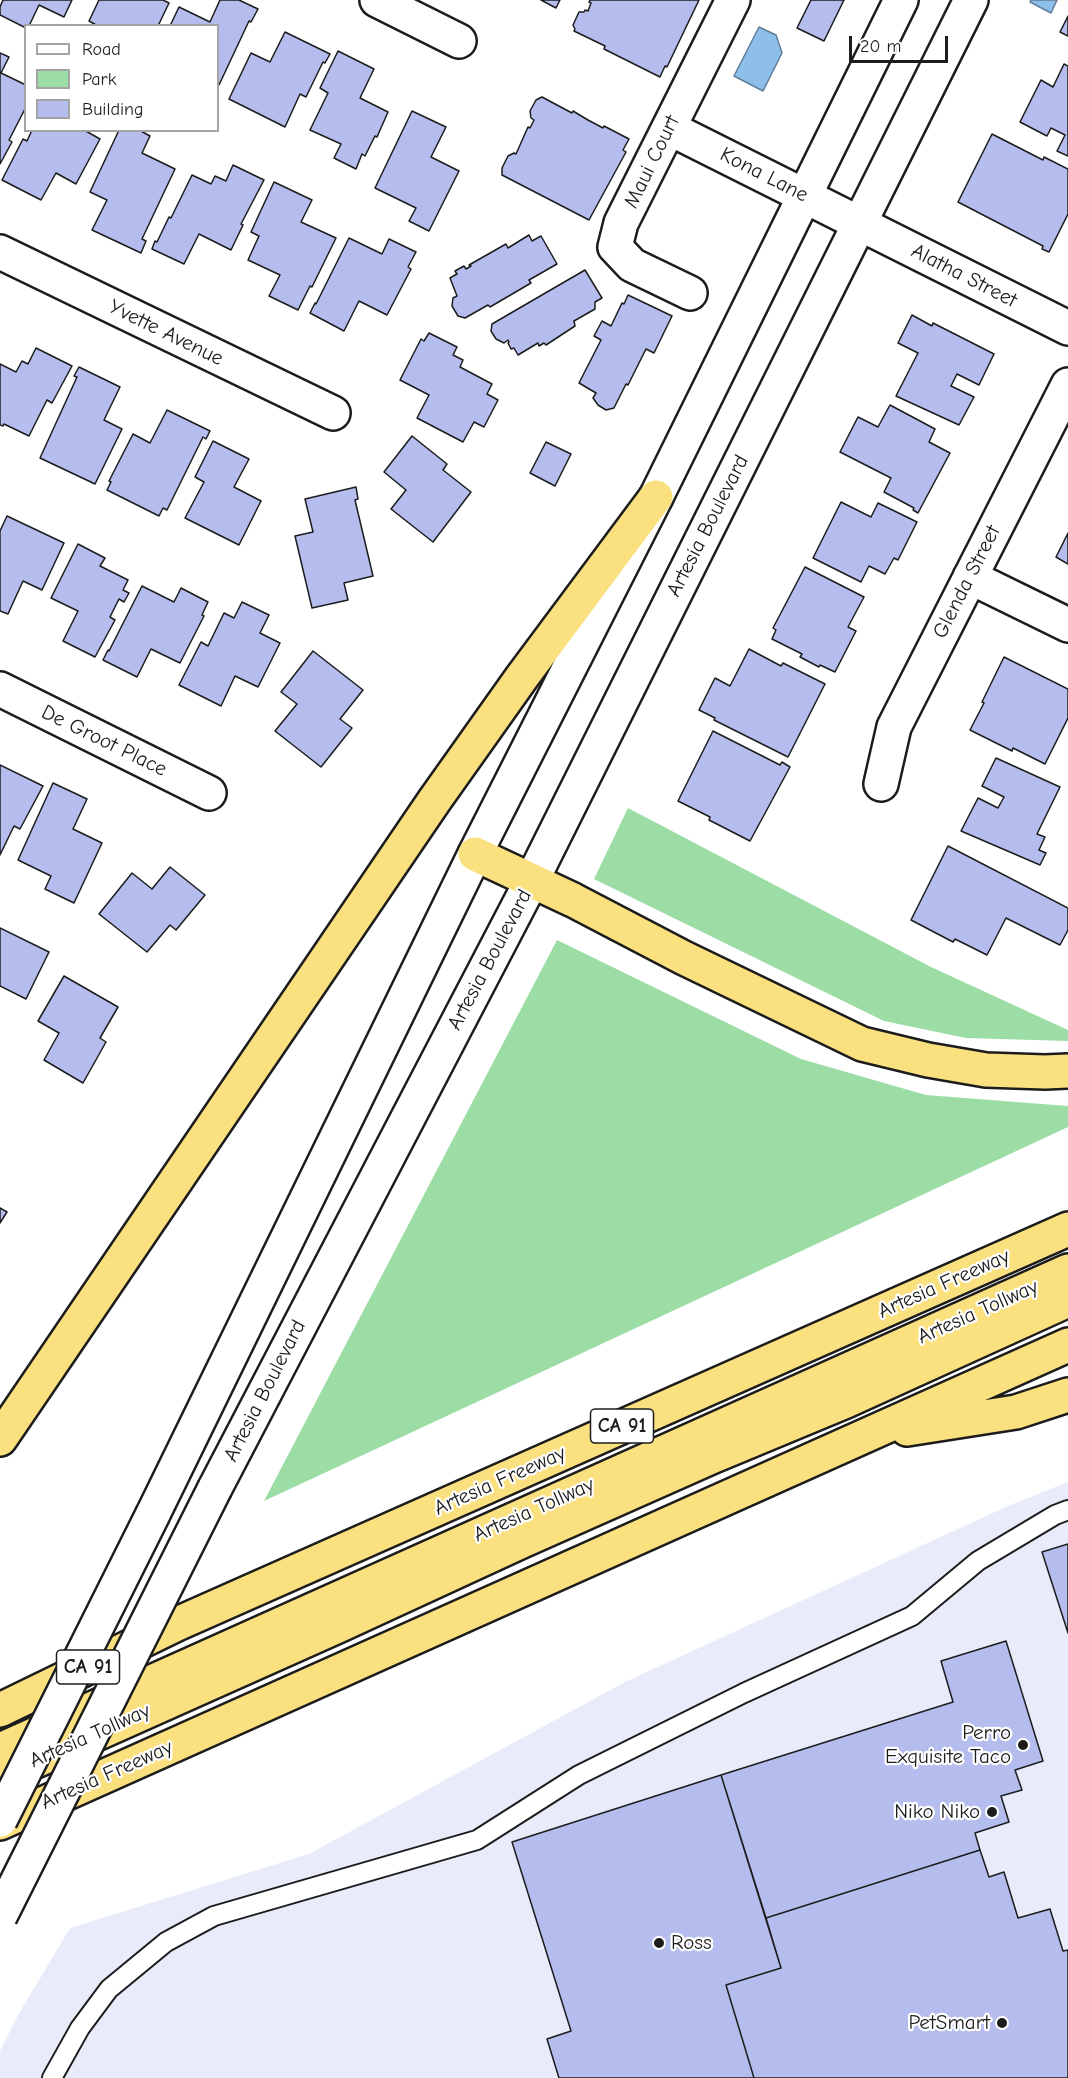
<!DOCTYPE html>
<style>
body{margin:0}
#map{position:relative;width:1068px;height:2078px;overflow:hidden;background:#fff;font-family:"Comic Neue",sans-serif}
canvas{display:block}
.legend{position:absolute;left:24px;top:24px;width:195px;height:108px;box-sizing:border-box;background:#fff;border:2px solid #a4a4a4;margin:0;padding:8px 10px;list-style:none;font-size:18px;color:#1c1c1c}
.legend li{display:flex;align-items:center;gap:12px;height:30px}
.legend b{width:30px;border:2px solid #a4a4a4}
.scale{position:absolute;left:849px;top:36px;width:99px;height:27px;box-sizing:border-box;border:3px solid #1c1c1c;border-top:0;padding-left:8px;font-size:18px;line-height:21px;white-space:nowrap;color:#1c1c1c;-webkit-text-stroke:4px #fff;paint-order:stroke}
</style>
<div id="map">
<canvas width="1068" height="2078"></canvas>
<ul class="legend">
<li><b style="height:8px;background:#fff"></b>Road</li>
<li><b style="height:16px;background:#9cdca5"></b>Park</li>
<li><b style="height:16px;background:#b4bdee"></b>Building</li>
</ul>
<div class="scale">20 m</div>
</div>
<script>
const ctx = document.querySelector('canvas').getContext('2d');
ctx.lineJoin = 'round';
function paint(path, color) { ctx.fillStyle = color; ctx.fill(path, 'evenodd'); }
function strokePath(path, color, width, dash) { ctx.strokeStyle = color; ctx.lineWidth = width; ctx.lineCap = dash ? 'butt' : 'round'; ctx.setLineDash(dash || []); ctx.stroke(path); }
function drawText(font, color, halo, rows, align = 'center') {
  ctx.font = font + ' "Comic Neue",sans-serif'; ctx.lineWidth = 4.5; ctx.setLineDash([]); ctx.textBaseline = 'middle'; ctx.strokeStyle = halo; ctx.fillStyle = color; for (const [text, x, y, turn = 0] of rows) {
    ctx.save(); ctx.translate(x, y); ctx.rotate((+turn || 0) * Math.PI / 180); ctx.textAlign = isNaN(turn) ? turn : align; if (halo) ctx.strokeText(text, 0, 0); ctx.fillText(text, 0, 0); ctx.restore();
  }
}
const built = new Path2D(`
 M1068,1482V2078H0V2051L17,2017L70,1928L309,1854L625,1682L1008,1506Z`);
const green = new Path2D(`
 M628,808L931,967L1068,1030V1041L966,1038L884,1021L594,879Z
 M557,940L801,1059L926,1095L1068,1106V1127L264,1501Z`);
const water = new Path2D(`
 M1031,0H1057L1051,13L1030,2Z
 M759,27L776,35L782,53L763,91L734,76Z`);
const building = new Path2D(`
 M3,0H72L64,17L39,5L29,26H26V28L0,15V7Z
 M99,0H163L169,3L158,26H98L89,21Z
 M220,0H239L258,9L251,22L249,21L219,85L218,84V26H170L179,7L210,22Z
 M541,0H560L556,8Z
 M590,0H699L667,67L665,66L660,77L604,49L605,46L574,31L575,29L573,25L579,12H584L585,10L588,11L591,3L589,2Z
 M811,0H844L824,41L797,28Z
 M1068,16V36L1060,32Z
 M285,32L330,54L325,63L323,62L306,97L300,94L285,127L229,99L251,53L270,62Z
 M338,51L374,69L360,98L388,112L377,137L375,136L365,156L362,154L356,169L334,158L341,144L310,130L328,93L320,88Z
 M0,53L9,57L1,73L26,85V107L9,140L12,142L0,164Z
 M1064,64L1068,66V156L1057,151L1065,135L1051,128L1047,136L1020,122L1041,80L1053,87Z
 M542,97L572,113L573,111L588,120L603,128L604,126L629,139L623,150L626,152L589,220L502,175V168L508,156L514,153L516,154L528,127L530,128L534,120L531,118L530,111L536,100Z
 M412,111L446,127L431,157L459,171L429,231L409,221L416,208L375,188Z
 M32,130H84L100,139L76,184L56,173L41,200L2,180L23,139L27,141Z
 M119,130H139L150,136L142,153L175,169L142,239L146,241L141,253L92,230L107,200L90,192Z
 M992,134L1043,160L1044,157L1068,169V214L1049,252L1042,249L1043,246L958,202Z
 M233,165L264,180L241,224L243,225L231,250L199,234L184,264L152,249L155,241L157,242L169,217L171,218L192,175L211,184L215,176L226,181Z
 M274,182L312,200L301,222L336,238L312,287L310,286L298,310L269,296L280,275L248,260L259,236L251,232Z
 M529,235L532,241L541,236L557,264L529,280L531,283L490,307L488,305L465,318L458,316L452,306L453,298L457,296L450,278L457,274L455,271L464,266L466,269L471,266L469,265L506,244L508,248Z
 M349,238L382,254L389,239L416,252L408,267L411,269L387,315L359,301L344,331L310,313L315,303L316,304Z
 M585,270L602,298L595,302V309L574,321L575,326L546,345L544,343L539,346L538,343L518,355L514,348L511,349L508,343L509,342L508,340L504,343L496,339L491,331L492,324Z
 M628,295L672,316L654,353L646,349L628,385L626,384L614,408L606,410L598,405L593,398L596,393L579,383L601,340L594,336L602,321L611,326L622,303L624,304Z
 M912,315L932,326L933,323L994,354L979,385L957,374L951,386L974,397L959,425L896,396L918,353L898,343Z
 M429,333L457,347L453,355L463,360L460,367L492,384L487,394L498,400L484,427L474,422L463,442L417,418L429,395L400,380L421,339L424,341Z
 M36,348L72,366L52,403L47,400L29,436L4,424L3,426L0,425V364L16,372L22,361L28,364Z
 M79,367L120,387L104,420L122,429L95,484L40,458L77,377L74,376Z
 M890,405L935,429L929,442L950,453L918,513L913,510L914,508L884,492L891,478L840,452L858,417L878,427Z
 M167,410L210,431L206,439L203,437L167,510L163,508L159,516L107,490L111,482L109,481L133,434L150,443Z
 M412,436L447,464L443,470L471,492L433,542L391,509L406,490L384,472Z
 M213,441L249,459L234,487L261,501L239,545L185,518L204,482L195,477Z
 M546,442L571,454L555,486L530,473Z
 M356,487L358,499L355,500L373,576L344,583L348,600L312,608L295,536L313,532L305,499Z
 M841,502L871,517L878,503L917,522L898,560L894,558L885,574L869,566L861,582L813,558Z
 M7,516L64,543L42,590L23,581L8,614L0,611V531Z
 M1068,533V564L1056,557Z
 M78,544L105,558L100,566L128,580L123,590L129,593L124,602L119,599L110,617L115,620L95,657L63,641L78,611L51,598Z
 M805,567L864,597L848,627L856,631L835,672L820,665L819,667L800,657L802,654L772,639L776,630L773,628Z
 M142,586L174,602L181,588L208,602L202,615L204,616L180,663L151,649L137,677L103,660L108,650L109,651Z
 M242,602L269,615L260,633L280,643L258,687L235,676L221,706L179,685L201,642L208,646L224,613L234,618Z
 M749,649L781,666L783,663L825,684L788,757L714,720L715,718L699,710L715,678L730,686Z
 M313,651L363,690L340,719L352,728L321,767L275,731L297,704L281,692Z
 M1004,657L1068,689V718L1045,764L1013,748L1012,751L970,730L984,703L982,702Z
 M713,731L780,765L782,762L790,767L750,841L709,820L710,817L678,801Z
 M996,758L1060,787L1037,834L1045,837L1039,850L1046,853L1040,865L961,831L978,798L998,808L1004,797L982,786Z
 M0,765L43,786L20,829L14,826L0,855Z
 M53,783L87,799L73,829L102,843L74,903L45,889L51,876L18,860Z
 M948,846L1068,908V930L1060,945L1006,918L987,955L955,939L953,942L911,920Z
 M170,867L205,895L176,930L170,925L147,952L99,914L132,873L152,889Z
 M0,928L49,952L26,999L0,986Z
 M64,976L118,1007L100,1038L106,1042L83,1083L44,1060L59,1033L38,1021Z
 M0,1208L7,1212L0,1223Z
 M1068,1544V1633L1042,1552Z
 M1006,1641L1043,1761L1015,1770L1022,1790L1001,1796L1009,1822L975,1833L980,1850L766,1918L721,1775L953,1702L941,1661Z
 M721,1775L781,1968L726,1985L754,2078H559L547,2039L571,2031L512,1842Z
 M980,1850L989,1877L1004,1872L1018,1918L1050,1909L1063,1951L1068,1950V2078H754L726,1985L781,1968L766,1918Z`);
const service = new Path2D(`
 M52,2078L80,2028L109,1989L166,1942L214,1916L477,1840L579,1775L744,1693L912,1616L978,1561L1055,1515L1068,1510`);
const minor = new Path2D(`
 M377,0L459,41
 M669,128L1068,328
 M0,252L333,413
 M690,293L632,265L615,247L621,223L733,0
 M970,577L1068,625
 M0,689L209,793
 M881,784L894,727L1068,385`);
const secondary = new Path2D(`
 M215,1488L531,882L971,0
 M153,1514L475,854L656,497L901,0`);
const motorway = new Path2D(`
 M475,854L573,900L684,958L862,1044L928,1060L986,1070L1045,1072L1068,1071
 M907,1429L1016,1412L1068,1395
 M0,1439L434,801L522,677L656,497
 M0,1710L177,1624L1068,1229
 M0,1750L1068,1271
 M0,1777L338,1626L522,1541L716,1455L846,1401L1068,1300
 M0,1823L1068,1345`);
const secondaryBridge = new Path2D(`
 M0,1820L153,1514
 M0,1916L215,1488`);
const markers = [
 [1023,1745,6,"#1c1c1c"],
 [992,1812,6,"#1c1c1c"],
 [659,1943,6,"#1c1c1c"],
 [1002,2023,6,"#1c1c1c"]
];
const shields = [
 [622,1426,63],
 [88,1667,63]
];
const shieldNames = [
 ["CA 91",622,1426],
 ["CA 91",88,1667]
];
const streetNames = [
 ["Maui Court",652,162,-64],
 ["Kona Lane",764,175,27],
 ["Alatha Street",964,276,27],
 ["Yvette Avenue",166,333,26],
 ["Artesia Boulevard",708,526,-63],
 ["Glenda Street",967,582,-63],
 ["De Groot Place",104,741,26],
 ["Artesia Boulevard",490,960,-62],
 ["Artesia Freeway",944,1284,-24],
 ["Artesia Tollway",978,1312,-24],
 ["Artesia Boulevard",265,1391,-63],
 ["Artesia Freeway",500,1481,-24],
 ["Artesia Tollway",534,1510,-24],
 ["Artesia Tollway",90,1736,-24],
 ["Artesia Freeway",107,1775,-24]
];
const poiNames = [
 ["Perro",1011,1733],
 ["Exquisite Taco",1011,1757],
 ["Niko Niko",980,1812],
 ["Ross",671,1943,"left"],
 ["PetSmart",990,2023]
];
paint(built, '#e8ebfa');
paint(green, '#9cdca5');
paint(water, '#8ebfea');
strokePath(water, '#607e98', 1.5);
paint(building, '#b4bdee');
strokePath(building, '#1c1c1c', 1.5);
strokePath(service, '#1c1c1c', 22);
strokePath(minor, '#1c1c1c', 38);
strokePath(secondary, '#1c1c1c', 38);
strokePath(motorway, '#1c1c1c', 38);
strokePath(service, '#fff', 18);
strokePath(minor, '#fff', 33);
strokePath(secondary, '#fff', 33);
strokePath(motorway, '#fbe080', 33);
strokePath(secondaryBridge, '#1c1c1c', 38, []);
strokePath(secondaryBridge, '#fff', 33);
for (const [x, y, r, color] of markers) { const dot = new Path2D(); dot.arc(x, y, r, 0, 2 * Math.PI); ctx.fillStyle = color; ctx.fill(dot); strokePath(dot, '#fff', 2); }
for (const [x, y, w] of shields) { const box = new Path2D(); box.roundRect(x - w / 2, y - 17, w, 34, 4.5); ctx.fillStyle = '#fff'; ctx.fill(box); strokePath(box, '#1c1c1c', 1.5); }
drawText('bold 20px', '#1c1c1c', null, shieldNames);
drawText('21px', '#1c1c1c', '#fff', streetNames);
drawText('21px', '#1c1c1c', '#fff', poiNames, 'right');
</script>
